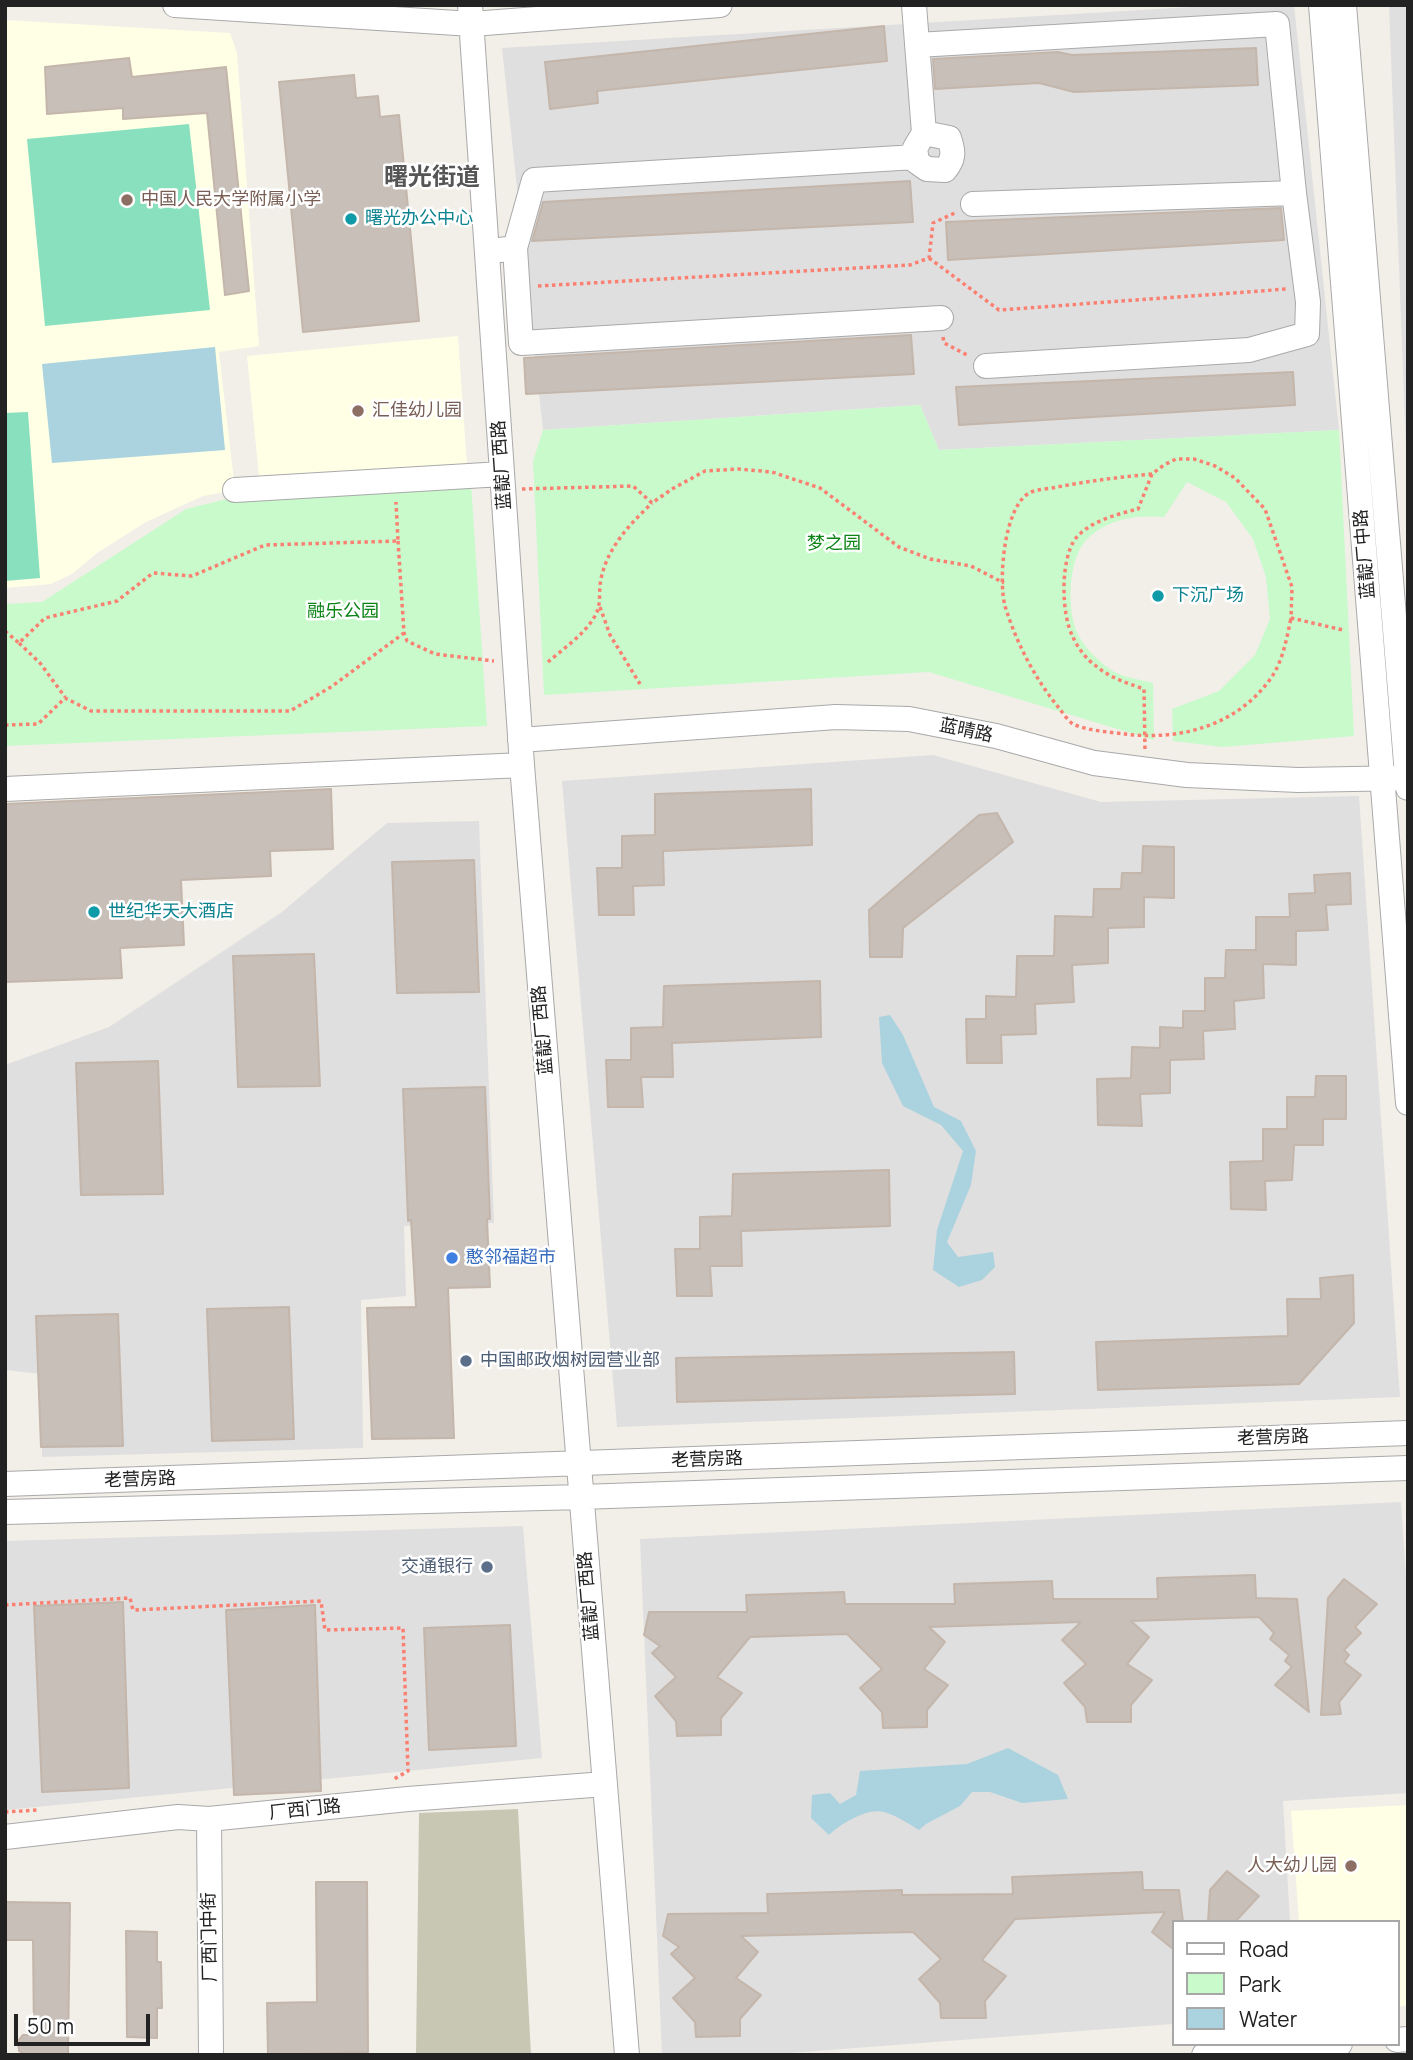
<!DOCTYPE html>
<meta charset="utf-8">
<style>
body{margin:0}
#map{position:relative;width:1413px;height:2060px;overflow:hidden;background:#f2efe9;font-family:Manrope,sans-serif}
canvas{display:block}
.frame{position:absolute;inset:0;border:7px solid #222;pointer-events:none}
.legend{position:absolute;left:1172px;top:1920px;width:228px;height:126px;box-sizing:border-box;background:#fff;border:2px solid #a7a7a7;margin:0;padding:9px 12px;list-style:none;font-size:21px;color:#222}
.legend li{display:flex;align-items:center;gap:14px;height:35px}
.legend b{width:35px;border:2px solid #a7a7a7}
.scale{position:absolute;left:14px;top:2014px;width:136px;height:32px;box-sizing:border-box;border:4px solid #222;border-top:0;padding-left:9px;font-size:21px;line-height:24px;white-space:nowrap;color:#222;-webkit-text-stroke:5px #fff;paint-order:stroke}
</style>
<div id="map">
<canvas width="1413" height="2060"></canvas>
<div class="frame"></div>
<ul class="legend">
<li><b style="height:9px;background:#fff"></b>Road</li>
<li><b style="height:19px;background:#c8facc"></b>Park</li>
<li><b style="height:19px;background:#aad3df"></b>Water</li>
</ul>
<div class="scale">50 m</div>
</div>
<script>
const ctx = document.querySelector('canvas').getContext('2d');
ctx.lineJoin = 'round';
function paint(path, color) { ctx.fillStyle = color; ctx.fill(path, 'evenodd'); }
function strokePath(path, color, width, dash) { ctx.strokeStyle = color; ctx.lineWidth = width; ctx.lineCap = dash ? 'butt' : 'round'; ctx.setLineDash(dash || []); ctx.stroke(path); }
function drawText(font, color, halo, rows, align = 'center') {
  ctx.font = font + ' Manrope,"Noto Sans SC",sans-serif'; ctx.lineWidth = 5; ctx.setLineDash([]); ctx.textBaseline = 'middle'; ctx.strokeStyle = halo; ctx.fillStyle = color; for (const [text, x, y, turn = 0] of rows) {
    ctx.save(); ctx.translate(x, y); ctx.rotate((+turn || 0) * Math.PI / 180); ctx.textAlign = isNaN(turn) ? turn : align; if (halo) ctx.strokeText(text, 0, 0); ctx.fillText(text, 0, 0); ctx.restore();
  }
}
const residential = new Path2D(`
 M1225,5H1294L1339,430L939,450L920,405L543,430L502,48Z
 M1389,5H1408L1406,451Z
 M933,755L1101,802L1359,796L1400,1397L617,1427L562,781Z
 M479,821L494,1223L404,1226L406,1296L361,1300L363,1448L42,1457V1374L5,1370V1065L109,1027L282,912L387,823Z
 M1401,1502L1408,1607V1793L1283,1801L1290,1922H1173V2024L763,2055H662L640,1539Z
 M523,1526L542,1758L5,1810V1541Z`);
const education = new Path2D(`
 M5,20L230,33L237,53L259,346L219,352L235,490L203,496L146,522L97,553L72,574L51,584L5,588Z
 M458,336L467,466L259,476L247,356Z
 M1408,1805V2005L1397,2007V1922H1299L1291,1811Z`);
const construction = new Path2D(`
 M518,1809L531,2055H416L419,1813Z`);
const park = new Path2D(`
 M920,405L939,450L1339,430L1354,736L1223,747L1173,741L1172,709L1219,691L1255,655L1270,619L1266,577L1253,539L1226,502L1187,482L1164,517C1137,515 1110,518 1088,538C1068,557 1067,606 1076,630C1082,645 1095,658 1107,667C1119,677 1138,679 1153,683L1154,740L929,672L544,695L533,461L543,430Z
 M471,483L487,726L5,746V604L42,602L186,509L227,499Z`);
const pitch = new Path2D(`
 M189,124L210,310L45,326L27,139Z
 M28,412L40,578L5,581V413Z`);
const water = new Path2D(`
 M215,347L225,450L52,463L42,364Z
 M890,1015L903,1035L934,1107L961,1121L976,1151L971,1185L947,1242L958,1257L993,1252L995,1267L982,1280L959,1287L933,1270L937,1230L963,1151L941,1125L903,1106L882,1063L879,1017Z
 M1008,1748L1058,1775L1068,1799L1022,1803L990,1792H972L960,1806L926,1824L919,1830C909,1824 896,1815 884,1812C866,1808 841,1824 829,1835L811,1818L812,1795L830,1793L840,1804L856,1795L860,1771L967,1764Z`);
const building = new Path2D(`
 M884,26L887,61L597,91L598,103L550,109L545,62Z
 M1256,48L1258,85L1074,92L1039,83L935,89L933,59L1058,52L1072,55Z
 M129,58L132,77L226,67L249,291L225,295L207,113L123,119V108L47,114L45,67Z
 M354,75L356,98L378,96L380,117L399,115L419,321L303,332L279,82Z
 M910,181L913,222L532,241L543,202Z
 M1281,208L1284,240L948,260L946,222Z
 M911,335L914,374L526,394L524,358Z
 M1293,372L1295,405L959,425L956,387Z
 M331,789L333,849L270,851L271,876L181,880L184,945L120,948L122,978L5,982V804Z
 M811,789L812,845L663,851L664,885L633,886L634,915H599L597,868H622V836L655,835V794Z
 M997,813L1013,842L903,928L902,957H870L869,910L979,815Z
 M1143,846L1174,847V898L1144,897V927L1108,928V963L1072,965L1074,1002L1035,1004L1036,1034L1001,1035L1002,1063H967L966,1019H986V996L1016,997L1017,956H1054L1055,916L1093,917L1094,889H1121L1122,873H1142Z
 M474,860L479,992L397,993L392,862Z
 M1350,873L1351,904L1326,905L1328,930L1296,931V965L1263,964L1264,998L1234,1001L1235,1029L1203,1031L1204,1059L1170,1060V1093L1140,1094L1142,1126L1098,1125L1097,1079L1131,1078L1132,1047L1160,1048V1027L1183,1028V1011H1205V978H1225L1226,950H1256V917H1290L1289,894L1315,893L1314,875Z
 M314,954L320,1086L238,1087L233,956Z
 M820,981L821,1037L672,1043L673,1077H641L643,1107H608L606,1060H631V1028L663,1027L664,986Z
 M158,1061L163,1194L81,1195L76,1063Z
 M1316,1076H1346V1119H1323V1145H1294L1292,1180L1265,1181L1266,1210L1231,1209L1230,1162L1263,1161V1129H1287V1097H1315Z
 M485,1087L490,1219H487L490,1287L448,1288L454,1438L372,1439L367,1308L416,1307L411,1220L408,1221L403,1089Z
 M889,1170L890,1226L741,1231L742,1266H710L712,1296H677L675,1249H700V1217L732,1216L733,1174Z
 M1353,1275L1354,1323L1299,1384L1098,1390L1096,1342L1288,1336L1287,1299H1321L1320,1278Z
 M289,1307L294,1439L212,1441L207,1309Z
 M118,1314L123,1446L41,1447L36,1316Z
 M1014,1352L1015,1394L677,1402L676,1358Z
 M1255,1575L1256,1598L1297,1599L1309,1712L1275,1685L1292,1667L1285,1661L1289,1655L1270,1639L1274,1633L1259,1617L1131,1621L1149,1637L1127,1664L1152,1680L1131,1705V1722H1087L1085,1707L1064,1683L1086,1664L1062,1640L1081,1622L929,1627L945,1642L924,1669L948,1685L927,1710V1727L883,1728L882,1712L860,1688L882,1669L847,1634L750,1637L717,1677L742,1693L721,1718V1735L677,1736L676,1721L655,1696L676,1677L652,1653L660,1646L644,1635L649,1612H747L746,1595L844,1592L845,1604H955L954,1584L1052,1581L1053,1599H1158L1157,1578Z
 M1344,1579L1377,1604L1355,1627L1361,1633L1344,1650L1349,1655L1344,1662L1361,1675L1339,1702L1341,1714L1321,1715L1328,1598Z
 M123,1602L129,1788L42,1792L34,1606Z
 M315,1605L321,1791L234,1795L226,1610Z
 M510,1625L516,1746L429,1750L424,1628Z
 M1227,1871L1259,1896L1235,1922H1208L1210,1890Z
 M1142,1872L1143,1890H1179L1183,1922H1173V1949L1152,1932L1165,1912L1015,1919L982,1960L1006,1976L985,2001L986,2018H941L940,2003L919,1979L941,1959L913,1932L741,1936L758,1952L736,1978L761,1995L740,2019V2036L696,2037L695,2022L673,1998L695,1978L671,1954L679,1947L663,1936L668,1914L768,1913L767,1894L902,1890V1895L1013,1894L1012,1877Z
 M316,1882H367L368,2052L268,2055L267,2003L317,2002Z
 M5,1902L70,1903L68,2055H26L19,2051L18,2041L23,2035H34L33,1940H5Z
 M126,1931L157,1932V1962H161L162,2008H157V2038L127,2037Z`);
const path = new Path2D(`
 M929,258L999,310L1287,289
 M538,286L910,265L929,258L933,223L957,212
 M943,337L944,343L969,356
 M1152,474C1120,477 1089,481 1057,487C1049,489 1039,489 1031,492C1004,504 998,580 1005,606C1016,642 1035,679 1059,708C1063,713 1068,721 1073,724C1088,731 1110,732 1125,734C1181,741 1238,725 1271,678C1283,661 1287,637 1291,618
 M522,489L633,486L652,503L672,489L705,471L738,469L772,472L820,488L899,547L930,559L971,566L1004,583
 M398,541L404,633L407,641L435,654L494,661
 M600,607L610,635L640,684
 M5,631L19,643L45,618L117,601L153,573L192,576L265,545L398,541L396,502
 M19,643L40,663L65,697
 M548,662C563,649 585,634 595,616C602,604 598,592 601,579C607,548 630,524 652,503
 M5,725L38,724L65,698L91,711H290L331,687L404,633
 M1145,749L1144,689C1127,683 1110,678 1096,666C1087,660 1077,647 1073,637C1061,615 1060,558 1076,538C1090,521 1118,514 1138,509L1152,474L1164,465L1176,459H1194L1215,466L1235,478L1265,509L1292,587L1291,618L1343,630
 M5,1605L130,1598L133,1610L321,1601L325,1630L403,1628L408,1771L394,1779
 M5,1812L37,1810`);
const minor = new Path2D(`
 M175,5L472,24L720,5
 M470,5L522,765L627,2055
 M914,5L924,133L915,148L917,162L927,169L945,170C954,159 954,152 949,138L924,133
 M1321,5L1408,1103
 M1344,5L1408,788
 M917,45L1277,24L1294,193
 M973,204L1294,193L1308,302L1307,334L1249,350L986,366
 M515,248L521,343L941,318
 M500,250L515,248L534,180L916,157
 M235,490L502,474
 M520,740L836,717L909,719L996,736L1094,763L1187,775L1298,780L1408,778
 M5,789L522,765
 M5,1484L1408,1433
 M5,1512L581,1497L1408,1468
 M209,1819L211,2055
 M5,1837L178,1817L209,1819L408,1799L605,1784
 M1397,2040L1408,2039
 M1204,2055L1340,2044`);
const markers = [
 [127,200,7,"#8d6e63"],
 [351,219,7,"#0f9aa8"],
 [358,411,7,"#8d6e63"],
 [1158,596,7,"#0f9aa8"],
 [94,912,7,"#0f9aa8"],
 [452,1258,7,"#3f7fe0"],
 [466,1361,7,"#5c6f8a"],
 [487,1567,7,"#5c6f8a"],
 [1351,1866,7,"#8d6e63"]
];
const educationNames = [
 ["中国人民大学附属小学",141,200],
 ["汇佳幼儿园",372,411],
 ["人大幼儿园",1337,1866,"right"]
];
const cultureNames = [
 ["曙光办公中心",365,219],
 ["下沉广场",1172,596],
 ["世纪华天大酒店",108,912]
];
const streetNames = [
 ["蓝靛厂西路",502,465,-94],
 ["蓝靛厂中路",1365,554,-95],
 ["蓝晴路",966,731,12],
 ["蓝靛厂西路",543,1030,-95],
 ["老营房路",1273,1438,-2],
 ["老营房路",707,1460,-2],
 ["老营房路",140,1480,-2],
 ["蓝靛厂西路",589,1596,-95],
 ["厂西门路",305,1810,-6],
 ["厂西门中街",210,1937,-91]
];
const parkNames = [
 ["梦之园",834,544],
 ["融乐公园",343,612]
];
const shopNames = [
 ["憨邻福超市",466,1258]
];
const serviceNames = [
 ["中国邮政烟树园营业部",480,1361],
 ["交通银行",473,1567,"right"]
];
const districtNames = [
 ["曙光街道",432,178]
];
paint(residential, '#e0dfdf');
paint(education, '#ffffe5');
paint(construction, '#c7c7b4');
paint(park, '#c8facc');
paint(pitch, '#88e0be');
paint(water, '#aad3df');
paint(building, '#c7bfb8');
strokePath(building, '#c4b6ab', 2);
strokePath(minor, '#a9a9a9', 26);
strokePath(path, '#fa8072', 3.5, [3.5, 3.5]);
strokePath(minor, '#fff', 24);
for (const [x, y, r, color] of markers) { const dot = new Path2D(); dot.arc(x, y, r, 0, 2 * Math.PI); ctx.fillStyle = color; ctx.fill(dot); strokePath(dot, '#fff', 2.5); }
drawText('18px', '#785e54', '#fff', educationNames, 'left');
drawText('18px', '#0d838f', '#fff', cultureNames, 'left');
drawText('18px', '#222', '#fff', streetNames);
drawText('18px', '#0c8416', '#fff', parkNames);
drawText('18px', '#366cbe', '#fff', shopNames, 'left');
drawText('18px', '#4e5e75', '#fff', serviceNames, 'left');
drawText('bold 24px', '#555', '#fff', districtNames);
</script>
